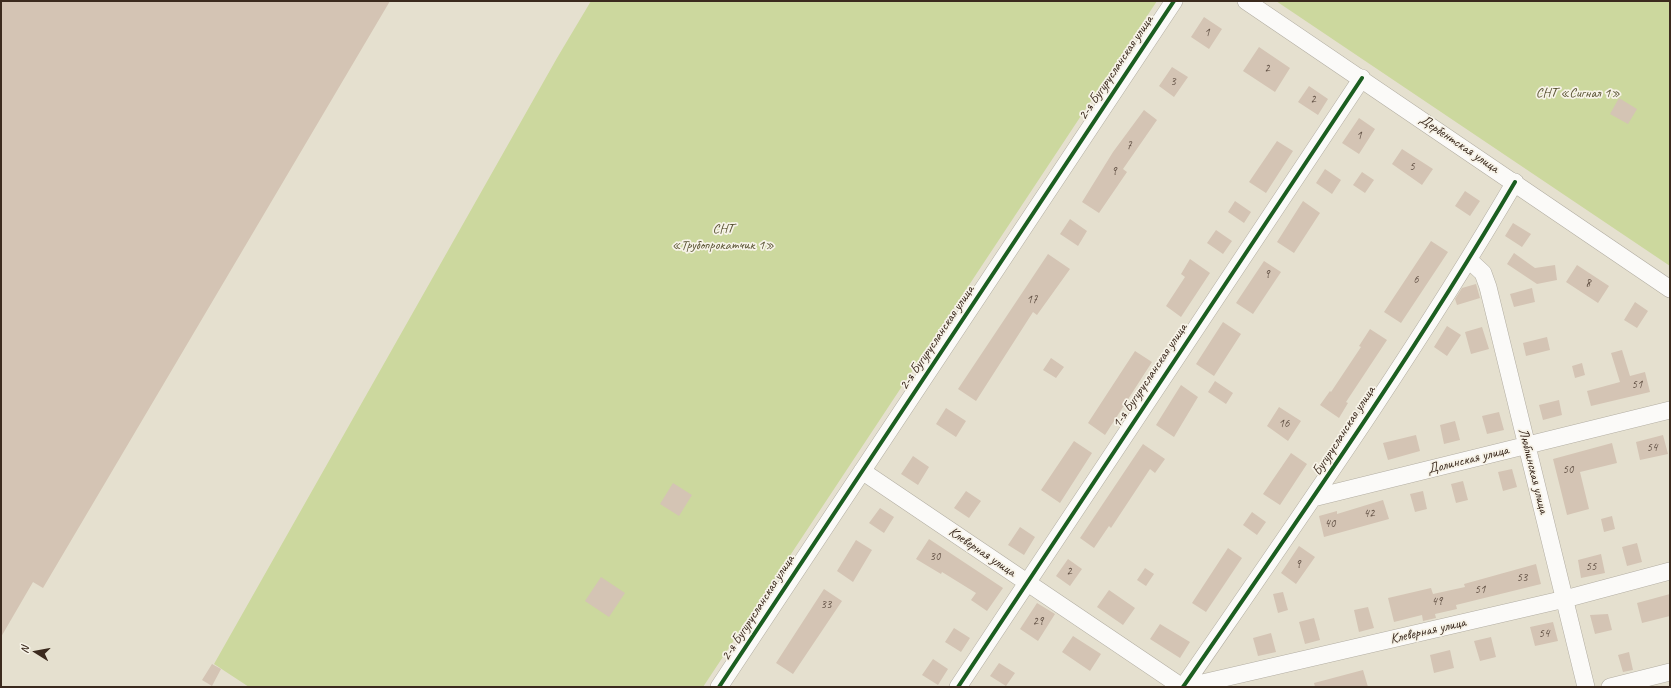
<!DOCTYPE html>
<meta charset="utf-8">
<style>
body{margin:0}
#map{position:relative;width:1671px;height:688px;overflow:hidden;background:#e5e0cf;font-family:Caveat,sans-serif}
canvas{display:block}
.frame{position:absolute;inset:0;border:2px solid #3b2a1e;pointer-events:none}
.north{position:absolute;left:16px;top:632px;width:40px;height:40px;-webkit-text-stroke:3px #f7f3e8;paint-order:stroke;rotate:281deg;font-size:11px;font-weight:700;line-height:16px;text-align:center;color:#3b2a1e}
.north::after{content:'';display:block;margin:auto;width:14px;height:18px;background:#3b2a1e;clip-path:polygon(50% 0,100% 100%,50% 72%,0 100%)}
</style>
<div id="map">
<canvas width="1671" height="688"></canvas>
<div class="frame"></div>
<div class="north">N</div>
</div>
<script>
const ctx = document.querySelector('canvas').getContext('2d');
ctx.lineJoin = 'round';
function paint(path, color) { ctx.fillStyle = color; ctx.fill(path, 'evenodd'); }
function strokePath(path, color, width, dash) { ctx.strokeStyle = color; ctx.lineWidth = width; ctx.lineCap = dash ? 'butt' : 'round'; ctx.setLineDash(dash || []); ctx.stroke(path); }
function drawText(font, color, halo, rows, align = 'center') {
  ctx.font = font + ' Caveat,sans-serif'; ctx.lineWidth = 3.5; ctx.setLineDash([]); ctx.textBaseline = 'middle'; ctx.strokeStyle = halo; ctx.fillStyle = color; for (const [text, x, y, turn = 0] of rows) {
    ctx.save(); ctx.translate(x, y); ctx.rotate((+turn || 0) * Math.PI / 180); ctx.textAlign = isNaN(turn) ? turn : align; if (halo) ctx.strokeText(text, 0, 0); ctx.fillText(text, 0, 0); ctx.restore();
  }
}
const green = new Path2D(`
 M591,1H1157L703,687H249L214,664L557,58Z
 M1276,1H1670V266Z`);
const building = new Path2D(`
 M1,1H390L43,588L33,582L1,637Z
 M1204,17L1222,29L1209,49L1191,37Z
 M1259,47L1290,68L1275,92L1243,71Z
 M1172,67L1188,77L1174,97L1159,86Z
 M1309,86L1328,99L1318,115L1298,102Z
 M1619,98L1637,109L1628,124L1610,114Z
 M1144,110L1157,120L1123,169L1127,172L1099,213L1082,202L1113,152Z
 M1359,118L1375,129L1359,154L1342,143Z
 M1277,141L1293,151L1266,193L1249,182Z
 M1402,149L1433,169L1422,185L1392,164Z
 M1325,169L1341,180L1332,194L1316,183Z
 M1362,172L1374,180L1365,193L1353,185Z
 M1465,191L1480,201L1470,216L1455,206Z
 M1235,201L1251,212L1244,223L1228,212Z
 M1303,201L1320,213L1294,253L1277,242Z
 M1070,219L1087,231L1078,246L1060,234Z
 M1513,223L1531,234L1522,247L1505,236Z
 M1216,230L1232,241L1223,254L1207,243Z
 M1431,241L1448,252L1401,323L1384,312Z
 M1514,253L1535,268L1555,265L1557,280L1537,284L1507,264Z
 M1048,254L1070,269L1037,315L1033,312L976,401L958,389Z
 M1190,259L1210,273L1181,317L1166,306L1185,277L1181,274Z
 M1264,261L1281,272L1253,314L1236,303Z
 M1577,265L1609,286L1598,303L1566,282Z
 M1476,284L1480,298L1457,305L1455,299L1462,288Z
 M1532,288L1535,302L1514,307L1510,294Z
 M1635,302L1648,311L1637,328L1624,320Z
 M1223,322L1241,334L1214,376L1196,364Z
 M1447,326L1461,335L1447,356L1434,347Z
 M1482,327L1489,349L1471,354L1465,332Z
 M1370,329L1387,340L1346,402L1348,403L1339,418L1320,405L1330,391L1331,392L1361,347L1359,346Z
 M1547,337L1550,350L1526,356L1523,343Z
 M1622,350L1630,376L1645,372L1650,392L1591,406L1587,391L1620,382L1611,353Z
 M1135,351L1152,362L1105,435L1088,423Z
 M1051,358L1064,367L1056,378L1043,370Z
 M1582,363L1585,375L1575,378L1572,366Z
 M1215,381L1233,393L1226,404L1208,392Z
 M1181,385L1198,397L1174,437L1156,425Z
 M1559,400L1562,415L1543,420L1539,405Z
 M1279,407L1301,421L1288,441L1267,426Z
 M946,408L966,421L956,437L936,424Z
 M1499,412L1504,430L1487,434L1482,416Z
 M1455,421L1460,440L1444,444L1440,425Z
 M1416,435L1420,451L1388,460L1383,443Z
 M1663,435L1668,454L1640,460L1636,442Z
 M1074,441L1092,453L1060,503L1041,490Z
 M1612,443L1617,463L1580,472L1589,509L1567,515L1553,459Z
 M1143,444L1165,459L1155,473L1150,469L1111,528L1109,526L1094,548L1080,538Z
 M1291,453L1307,464L1280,505L1263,494Z
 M913,456L929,467L918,485L901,474Z
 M1512,469L1517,487L1503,491L1498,472Z
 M1463,481L1468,500L1456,503L1451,484Z
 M673,483L692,495L679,516L660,504Z
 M966,491L981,501L969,518L954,508Z
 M1423,491L1427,509L1415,512L1410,494Z
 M1383,500L1389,519L1324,537L1319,516L1337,511V514Z
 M880,508L894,517L884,533L869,523Z
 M1252,512L1266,522L1257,535L1243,525Z
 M1612,516L1615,529L1604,532L1601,519Z
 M1020,527L1035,537L1024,555L1008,545Z
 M929,539L1003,588L987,611L971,600L976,593L942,572L941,574L916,559Z
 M856,540L872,550L853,582L837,571Z
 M1637,543L1642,562L1627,566L1622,547Z
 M1299,546L1315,557L1296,584L1281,573Z
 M1228,548L1242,558L1206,612L1192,603Z
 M1601,554L1605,573L1581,578L1578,560Z
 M1068,559L1082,569L1070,586L1056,576Z
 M1536,564L1541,584L1456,605L1457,609L1435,614L1436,618L1423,621L1422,615L1394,622L1388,598L1431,588L1433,594L1465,587L1464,584Z
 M1145,568L1154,574L1146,586L1137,580Z
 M601,577L625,593L609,617L585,601Z
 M824,589L842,601L793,674L776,663Z
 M1109,590L1135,608L1123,625L1097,607Z
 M1283,592L1288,610L1278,613L1273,594Z
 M1670,594V616L1642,623L1637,603Z
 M1037,603L1055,614L1038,641L1020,629Z
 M1368,607L1374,628L1359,632L1354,610Z
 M1608,614L1612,630L1595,634L1590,615Z
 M1314,618L1320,640L1305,644L1299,622Z
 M1553,622L1558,641L1535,646L1530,627Z
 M1160,624L1190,642L1180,658L1150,639Z
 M954,628L970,638L961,652L945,642Z
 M1271,633L1276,652L1258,656L1253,638Z
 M1073,636L1101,654L1090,671L1062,652Z
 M1491,637L1496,657L1480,661L1474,641Z
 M1450,650L1454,668L1434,673L1430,655Z
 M1629,652L1633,670L1623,672L1618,655Z
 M933,659L948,669L938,685L922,675Z
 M999,663L1015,673L1006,686L990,676Z
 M212,664L221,669L212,686L202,680Z
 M1363,670L1368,687H1315L1314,683Z`);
const minor = new Path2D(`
 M1246,1L1670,289
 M1469,260L1483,273L1488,287L1586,687
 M862,471L1182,687
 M1313,498L1670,410
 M719,687L1174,1
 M958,687L1362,78
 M1183,687C1297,521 1413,356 1515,182
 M1185,687L1565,599L1670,571
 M1610,687L1670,672`);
const cycleway = new Path2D(`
 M719,687L1174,1
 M958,687L1362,78
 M1183,687C1297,521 1413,356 1515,182`);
const numberNames = [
 ["1",1207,33],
 ["2",1267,69],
 ["3",1173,82],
 ["2",1313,100],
 ["1",1359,136],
 ["7",1129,146],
 ["5",1412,167],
 ["9",1114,172],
 ["9",1267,275],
 ["6",1416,280],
 ["8",1588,284],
 ["17",1032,300],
 ["51",1637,385],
 ["16",1284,424],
 ["54",1652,448],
 ["50",1568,470],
 ["42",1369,514],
 ["40",1330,524],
 ["30",935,557],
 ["9",1298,565],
 ["55",1591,567],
 ["2",1069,572],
 ["53",1522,578],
 ["51",1480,590],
 ["49",1437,602],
 ["33",826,605],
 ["29",1038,622],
 ["54",1544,634]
];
const streetNames = [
 ["2-я Бугурусланская улица",1116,68,-56],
 ["Дербентская улица",1459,144,34],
 ["2-я Бугурусланская улица",937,338,-56],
 ["1-я Бугурусланская улица",1150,376,-56],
 ["Бугурусланская улица",1344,431,-57],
 ["Долинская улица",1468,460,-14],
 ["Люблинская улица",1533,471,76],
 ["Клеверная улица",982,552,34],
 ["2-я Бугурусланская улица",758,608,-57],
 ["Клеверная улица",1428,631,-13]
];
const parkNames = [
 ["СНТ «Сигнал 1»",1578,93],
 ["СНТ",723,229],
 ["«Трубопрокатчик 1»",723,245]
];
paint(green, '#ccd89e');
paint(building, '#d4c4b4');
strokePath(minor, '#b2ada2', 18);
strokePath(minor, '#fbfaf8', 17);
strokePath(cycleway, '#1b5e20', 4);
drawText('12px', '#615044', null, numberNames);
drawText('14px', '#3b2a1e', '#f7f3e8', streetNames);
drawText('14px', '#5a5434', '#f7f3e8', parkNames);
</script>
